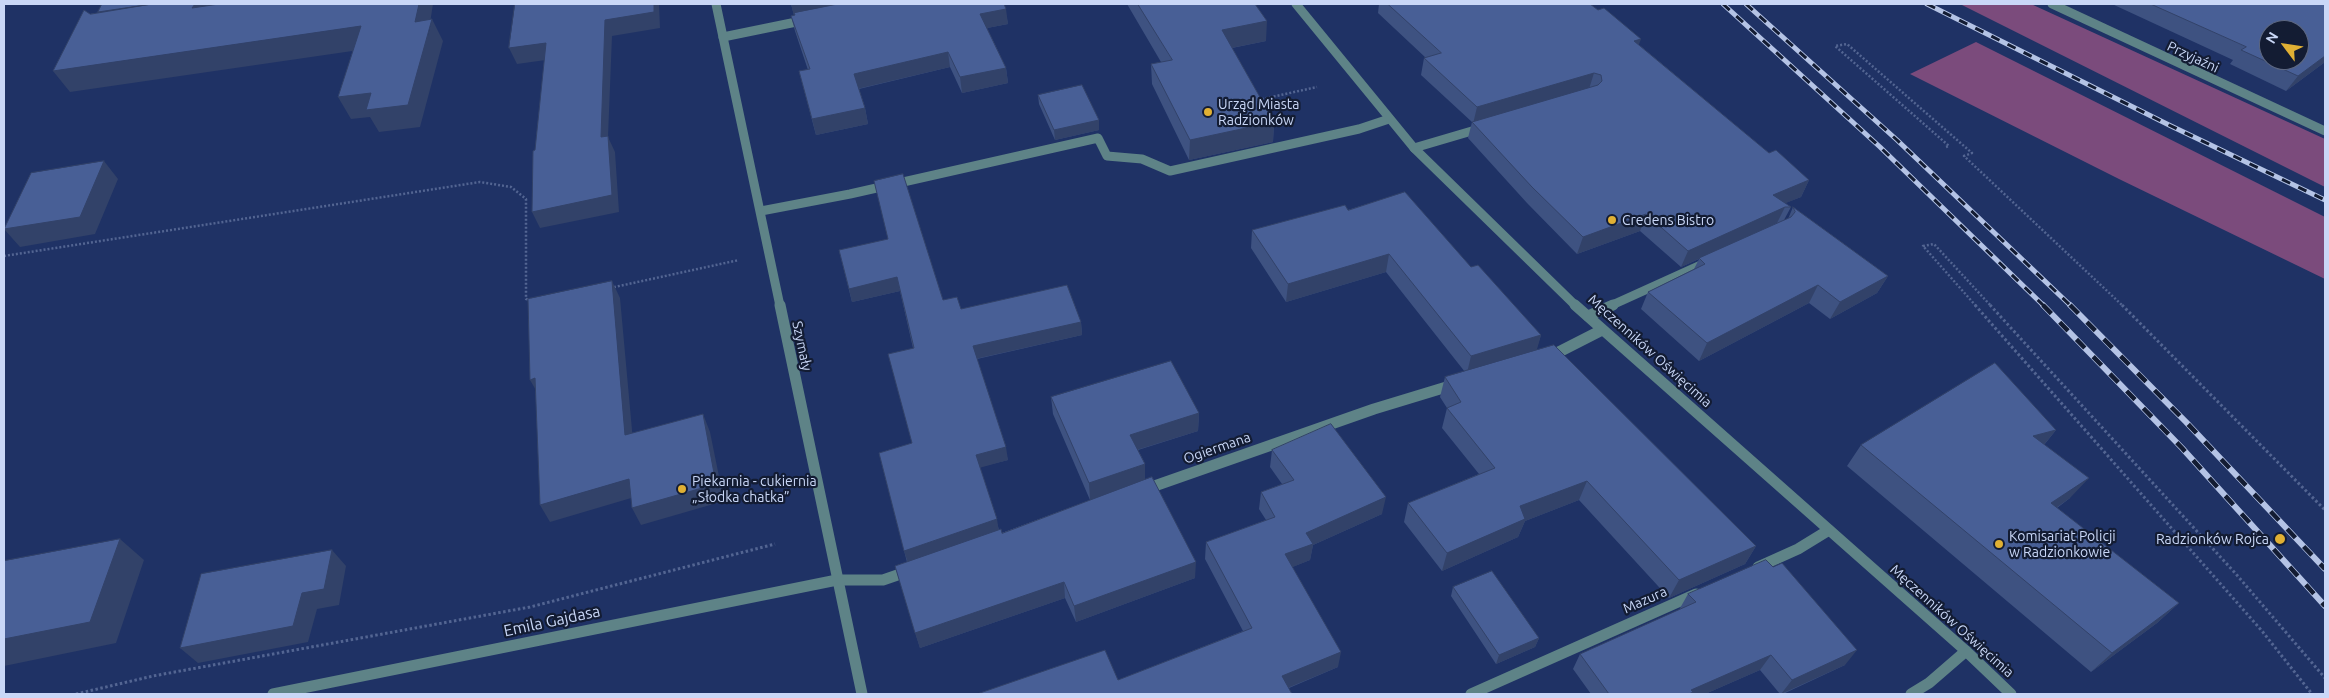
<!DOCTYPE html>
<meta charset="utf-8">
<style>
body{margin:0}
#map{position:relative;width:2329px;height:698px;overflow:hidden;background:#1f3265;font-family:Ubuntu,sans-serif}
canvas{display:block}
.frame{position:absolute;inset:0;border:5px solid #c9d7f7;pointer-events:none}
.north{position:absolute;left:2259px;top:20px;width:50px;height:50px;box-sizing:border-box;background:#131c33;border:1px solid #5c6781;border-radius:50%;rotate:301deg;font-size:14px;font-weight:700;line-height:20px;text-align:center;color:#c9d7f7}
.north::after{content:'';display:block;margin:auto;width:18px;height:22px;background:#e0b034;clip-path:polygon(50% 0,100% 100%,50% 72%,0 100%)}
</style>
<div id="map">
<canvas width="2329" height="698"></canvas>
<div class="frame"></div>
<div class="north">N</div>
</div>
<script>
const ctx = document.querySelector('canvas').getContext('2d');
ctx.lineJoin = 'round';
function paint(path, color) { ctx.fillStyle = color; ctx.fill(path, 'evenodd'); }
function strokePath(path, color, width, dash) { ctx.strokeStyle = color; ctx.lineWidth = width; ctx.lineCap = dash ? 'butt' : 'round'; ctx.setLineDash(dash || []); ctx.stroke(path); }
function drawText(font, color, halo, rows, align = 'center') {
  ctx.font = font + ' Ubuntu,sans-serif'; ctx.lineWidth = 4.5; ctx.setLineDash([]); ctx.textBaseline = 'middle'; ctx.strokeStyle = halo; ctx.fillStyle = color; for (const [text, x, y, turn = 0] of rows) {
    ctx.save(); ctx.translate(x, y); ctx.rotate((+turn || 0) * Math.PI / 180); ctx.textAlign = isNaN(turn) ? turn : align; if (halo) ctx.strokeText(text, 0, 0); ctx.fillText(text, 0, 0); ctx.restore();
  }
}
const green = new Path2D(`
 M1960,4H2031L2325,139V187Z
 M1976,42L2325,217V279L2119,179L1910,74Z`);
const pathFar1 = new Path2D(`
 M1258,100L1317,87
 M1946,147L1949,146L1835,46L1847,44L1972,153L1964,156L2123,306
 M4,256L480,182L511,187L526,199V299L531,300
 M610,288L739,260
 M1976,306L1923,246L1934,244L1991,306`);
const path = new Path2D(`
 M1975,305L2262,631L2312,694
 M1990,305L2236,574L2325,678
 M2122,305L2325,510
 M76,694L153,676L530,607L775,544`);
const serviceFar1 = new Path2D(`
 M1414,148L1482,128
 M761,211L850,194L1098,138L1107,156L1142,159L1170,171L1359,129L1389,119
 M1610,306L1705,263`);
const service = new Path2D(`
 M1588,316L1613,305`);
const minorFar1 = new Path2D(`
 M2052,4L2325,131
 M723,37L806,20`);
const minor = new Path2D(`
 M1549,357L1602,330
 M1143,490L1374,409L1453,385
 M1758,567L1798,549L1829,530
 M273,694L837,580H883L909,571
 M1471,694L1696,594
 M1911,694L1929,683L1966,651`);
const tertiaryFar1 = new Path2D(`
 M716,4L780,306
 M1296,4L1414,148L1576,306`);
const tertiary = new Path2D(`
 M780,305L862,694
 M1575,305L1966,651L2011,694`);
const railFar1 = new Path2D(`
 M1723,4L1880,147L2044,306
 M1746,4L1897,140L2071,306
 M1927,4L2169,125L2325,200`);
const rail = new Path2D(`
 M2043,305L2182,448L2325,606
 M2070,305L2186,422L2325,569`);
const wall = new Path2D(`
 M791,4H1004L1008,24L987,28L1006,68L1008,83L962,93L950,67L859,89L865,108L868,124L816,135L799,71L808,70L795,31L791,16L794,15Z
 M1127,4H1255L1266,41L1232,48L1274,122L1273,142L1189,160L1152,84L1151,64L1161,62Z
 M1379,4H1590L1769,153L1809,180L1801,197L1785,203L1791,207L1784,220L1788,219L1793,207L1888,276L1877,293L1830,319L1809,303L1699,361L1641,309L1648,292L1694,269L1699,259L1681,267L1640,231L1577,254L1527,203L1468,138L1472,122L1421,75L1424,58H1426L1378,13Z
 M2112,4H2325V62L2286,91L2230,64L2233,60Z
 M1038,95L1099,120V130L1055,140L1039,104Z
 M1348,210L1471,267L1541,335L1536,350L1756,546L1745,564L1669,598L1579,500L1525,521L1518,537L1442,571L1404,522L1408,503L1479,474L1442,428L1447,408L1440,397L1445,377L1465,372L1386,272L1286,302L1251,248L1252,230Z
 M839,250L943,300L961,309L1081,322L1082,335L977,359L1008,460L980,467L999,530L1002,533L1090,500L1053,414L1051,397L1199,413L1198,431L1138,450L1145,464V480L1195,578L1076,622L1065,598L920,648L895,566L907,562L879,453L912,443L892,367L913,348L900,291L852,302Z
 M2056,430L2044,445L2070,498L2057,508L2179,603L2157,623L2091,672L1847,466L1861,445Z
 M1272,450L1382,514L1313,545L1310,560L1292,567L1338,667L1289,688L1118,680L1243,631L1205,559L1206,542L1266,520L1259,509L1261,492L1282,484L1270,467Z
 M1453,587L1539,638L1535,647L1496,664L1451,596Z
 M1688,594L1845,665L1783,694H1780L1760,670L1705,694H1591L1573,669L1580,654L1679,610Z`);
const shadedWall = new Path2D(`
 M157,4H220L104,23Z
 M419,4H433L428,36L432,19L443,41L420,127L379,132L370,117L351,119L338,97L415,22Z
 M654,4H659L660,28L612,36L608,137L615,152L619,212L540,228L532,212L605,20Z
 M791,4H853L794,16Z
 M1006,9L1008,24L982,29L980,14Z
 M1267,21L1266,41L1221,50L1222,30Z
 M361,26L373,48L70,92L53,71Z
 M1641,39L1635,55L1634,41Z
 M546,43L553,59L517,64L509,48Z
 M948,52L950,67L857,89L854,74Z
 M2325,56V62L2286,91L2298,76Z
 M1006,68L1008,83L962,93L960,77Z
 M1594,73L1589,89L1473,124L1477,107Z
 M865,108L868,124L816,135L812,119Z
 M1099,120V130L1055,140L1054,130Z
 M1274,122L1273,142L1189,160L1190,140Z
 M104,161L118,179L95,234L20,247L4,229Z
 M1809,180L1801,197L1766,211L1773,195Z
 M1785,207L1777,223L1681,267L1688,251Z
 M1646,214L1640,231L1577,254L1583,237Z
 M1389,254L1386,272L1286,302L1288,284Z
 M1888,276L1877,293L1830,319L1840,302Z
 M897,277L900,291L852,302L849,289Z
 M612,281L620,298L634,452L625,435Z
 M1818,285L1809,303L1699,361L1707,343Z
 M1081,322L1082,335L975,359L973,346Z
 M1541,335L1536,353L1467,373L1471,356Z
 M535,378L540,397L530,380Z
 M1199,413L1198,431L1130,452V435Z
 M703,414L710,432L724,501L641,525L632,508Z
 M2056,430L2038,452L2033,436Z
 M1006,447L1008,460L979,468L976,455Z
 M1145,464V481L1090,500L1089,483Z
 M2089,478L2070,498L2033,524L2051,503Z
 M629,479L638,496L550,522L540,505Z
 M1587,481L1579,500L1525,521L1518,537L1442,571L1447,553L1520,506Z
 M1386,497L1382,514L1313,545L1310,560L1283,571L1285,554L1306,533Z
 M997,519L999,532L908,563L904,551Z
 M120,539L144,560L116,643L4,666V639Z
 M1756,546L1745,564L1669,598L1679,580Z
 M332,550L346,566L339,605L317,609L308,642L198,663L180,648L302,593Z
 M1196,562L1195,578L1076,622L1074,606Z
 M1064,582L1065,598L920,648L915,633Z
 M2179,603L2157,623L2091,672L2112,653Z
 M1539,638L1535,647L1496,664L1499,655Z
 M1857,650L1845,665L1781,694L1792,680Z
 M1341,652L1338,667L1280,691L1282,676Z
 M1771,655L1760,670L1705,694H1688L1691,690Z`);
const building = new Path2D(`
 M102,4H152L98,12Z
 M152,4H195L192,8L219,4H419L415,22L432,19L408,105L366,110L371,93L338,97L361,26L53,71L84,10L90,14Z
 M515,4H654V12L605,20L601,137L608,136L612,195L532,212L533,151L535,150L546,43L509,48Z
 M838,4H1004L1006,9L980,14L1006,68L960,77L948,52L854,74L865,108L812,119L799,71L810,69L791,16L795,15L794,13Z
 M1138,4H1255L1267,21L1222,30L1274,122L1190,140L1151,64L1172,60Z
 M1388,4H1590L1598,10L1604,8L1641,39L1634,41L1769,153L1776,150L1809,180L1773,195L1791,207H1785L1688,251L1646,214L1583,237L1532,187L1472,122L1598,85L1602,81L1601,75L1594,73L1477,107L1424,58L1441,53Z
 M2151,4H2325V56L2298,76L2241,50L2246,47ZM2269,30H2299V60H2269Z
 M1082,85L1099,120L1054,130L1038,95Z
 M104,161L80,217L4,229L31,173Z
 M903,174L943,300L957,297L961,309L1067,285L1081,322L973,346L1006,447L976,455L997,519L904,551L879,453L912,443L888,354L914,348L897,277L849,289L839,250L888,239L874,181Z
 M1405,192L1471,267L1478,265L1541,335L1471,356L1389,254L1288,284L1252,230L1345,205L1348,210Z
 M1793,207L1888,276L1840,302L1818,285L1707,343L1648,292L1705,264L1699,258L1791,217L1795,212Z
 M612,281L625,435L703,414L716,484L632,508L629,479L540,505L535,378L530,380L528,299Z
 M1554,345L1756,546L1679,580L1587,481L1520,506L1525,519L1447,553L1408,503L1495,468L1447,408L1461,402L1445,377Z
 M1171,361L1199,413L1130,435L1145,464L1089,483L1051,397Z
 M1995,363L2056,430L2033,436L2089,478L2051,503L2179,603L2112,653L1861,445Z
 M1331,424L1386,497L1306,533L1313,544L1285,554L1341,652L1282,676L1292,694H977L1105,650L1118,680L1252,628L1206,542L1275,517L1261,492L1294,480L1272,450Z
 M1152,477L1196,562L1074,606L1064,582L915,633L895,566L1001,529L1002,533Z
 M120,539L90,622L4,639V561Z
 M332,550L324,589L302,593L293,626L180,648L201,574Z
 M1766,560L1773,567L1782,563L1857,650L1792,680L1771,655L1691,690L1693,692L1689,694H1609L1580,654L1696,602L1688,594Z
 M1492,571L1539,638L1499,655L1453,587Z`);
const markers = [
 [1208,112,5,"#e0b034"],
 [1612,220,5,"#e0b034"],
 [682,489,5,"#e0b034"],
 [2280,539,6,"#e0b034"],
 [1999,544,5,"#e0b034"]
];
const streetNames = [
 ["Przyjaźni",2193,57,25],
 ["Szymały",802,346,78],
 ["Męczenników Oświęcimia",1650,351,42],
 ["Ogiermana",1217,448,-19],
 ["Mazura",1645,600,-24],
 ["Męczenników Oświęcimia",1952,621,42]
];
const poiNames = [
 ["Urząd Miasta",1218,104],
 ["Radzionków",1218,120],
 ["Credens Bistro",1622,220],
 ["Piekarnia - cukiernia",692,481],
 ["„Słodka chatka”",692,497],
 ["Komisariat Policji",2009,536],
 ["w Radzionkowie",2009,552],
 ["Radzionków Rojca",2269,539,"right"]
];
const nearStreetnames = [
 ["Emila Gajdasa",552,621,-12]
];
paint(green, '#7b4b7c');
strokePath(pathFar1, '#536592', 2.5, [2, 2]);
strokePath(path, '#536592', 3, [2.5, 2.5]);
strokePath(serviceFar1, '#5e8387', 9);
strokePath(service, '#5e8387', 11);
strokePath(minorFar1, '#5e8387', 9);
strokePath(minor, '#5e8387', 11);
strokePath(tertiaryFar1, '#5e8387', 9);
strokePath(tertiary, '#5e8387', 11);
strokePath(railFar1, '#b4c3e5', 5);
strokePath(rail, '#b4c3e5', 6);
strokePath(railFar1, '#131c33', 3, [9]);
strokePath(rail, '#131c33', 4.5, [12]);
paint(wall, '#3e5281');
paint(shadedWall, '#324269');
paint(building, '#485f96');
strokePath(building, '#324269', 1);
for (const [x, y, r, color] of markers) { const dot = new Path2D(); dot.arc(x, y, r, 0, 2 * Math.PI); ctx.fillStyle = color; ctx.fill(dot); strokePath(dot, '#131c33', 2); }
drawText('14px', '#c9d7f7', '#131c33', streetNames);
drawText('14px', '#c9d7f7', '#131c33', poiNames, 'left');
drawText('16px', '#c9d7f7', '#131c33', nearStreetnames);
</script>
